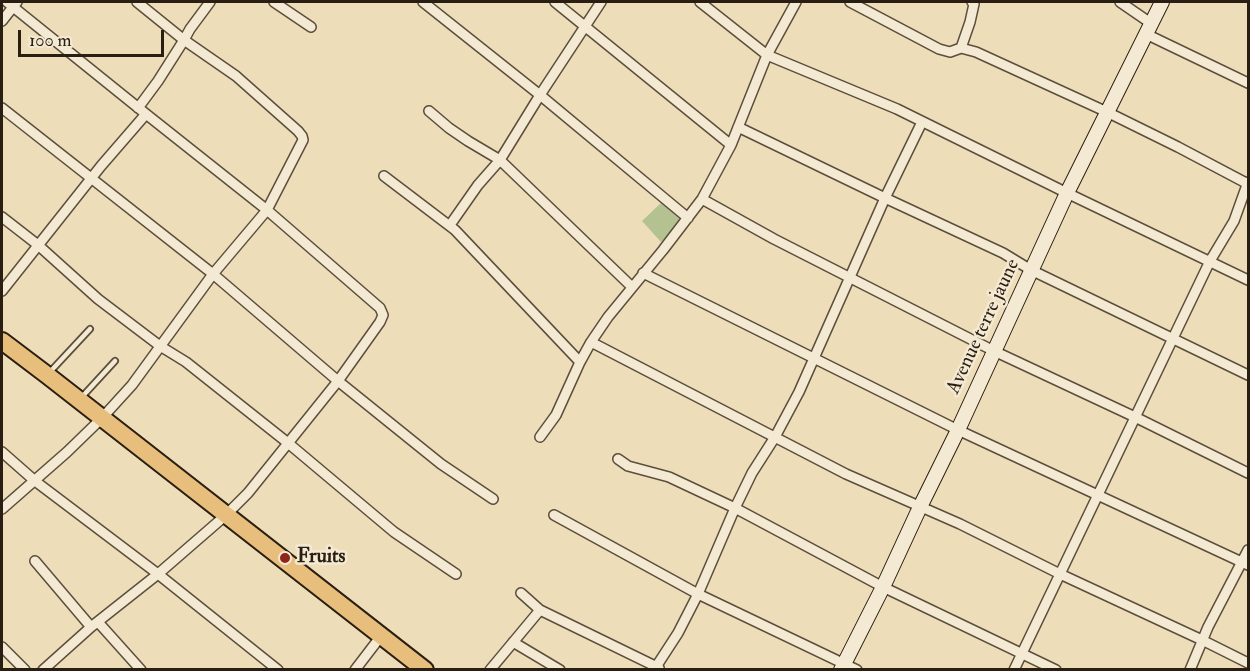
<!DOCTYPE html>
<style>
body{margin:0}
#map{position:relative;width:1250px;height:671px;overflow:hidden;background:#eeddb9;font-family:"IM FELL Double Pica",serif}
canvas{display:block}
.frame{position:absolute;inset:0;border:3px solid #2a1e12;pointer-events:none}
.scale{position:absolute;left:18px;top:30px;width:146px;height:27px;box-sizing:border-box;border:3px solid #2a1e12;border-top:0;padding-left:8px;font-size:18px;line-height:21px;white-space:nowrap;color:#2a1e12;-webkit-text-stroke:4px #f4e9d2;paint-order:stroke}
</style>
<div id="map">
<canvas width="1250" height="671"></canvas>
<div class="frame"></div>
<div class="scale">100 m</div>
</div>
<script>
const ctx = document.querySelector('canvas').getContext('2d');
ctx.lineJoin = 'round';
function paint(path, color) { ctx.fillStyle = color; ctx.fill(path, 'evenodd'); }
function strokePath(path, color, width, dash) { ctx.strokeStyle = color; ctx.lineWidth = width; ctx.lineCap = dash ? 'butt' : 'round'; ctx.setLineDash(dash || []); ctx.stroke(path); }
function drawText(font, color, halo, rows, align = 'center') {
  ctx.font = font + ' "IM FELL Double Pica",serif'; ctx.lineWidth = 5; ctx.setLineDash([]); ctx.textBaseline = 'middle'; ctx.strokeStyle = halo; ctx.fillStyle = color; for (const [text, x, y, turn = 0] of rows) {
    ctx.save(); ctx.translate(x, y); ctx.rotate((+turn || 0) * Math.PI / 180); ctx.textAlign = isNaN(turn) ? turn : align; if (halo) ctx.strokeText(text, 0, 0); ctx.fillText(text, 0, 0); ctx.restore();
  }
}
const green = new Path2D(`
 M663,201L683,222L661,242L642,221Z`);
const lane = new Path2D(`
 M49,373L90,329
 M81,398L115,361`);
const street = new Path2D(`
 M7,2L146,114L267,210L380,308L383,315L380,322L338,381L248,493L226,515L158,574L91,627L43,670
 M274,2L311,27
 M423,2L540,95L688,218
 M555,2L731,145
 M700,2L767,55L897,109L1067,193L1248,280
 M850,2L939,49L950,52L961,48L976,52L1107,112L1178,147L1248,184
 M1120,2L1152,24
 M2,21L17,2
 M1146,34L1248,83
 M961,48L970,22L974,4L972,2
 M2,108L213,274L338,381L441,464L493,499
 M138,108L158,81L184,40L190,29L210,2
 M429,111L449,128L468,141L500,160L632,287
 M738,127L885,198L1003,253L1031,270L1248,375
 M384,176L455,230L580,362
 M702,199L774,239L994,351L1135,417L1248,473
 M2,217L38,245L98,299L160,346L186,362L288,443L394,532L456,574
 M450,225L478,185L500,160L540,95L601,2
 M643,273L958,430L1248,565
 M2,291L101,166L146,114
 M591,342L846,474L960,524L1060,574L1202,640L1248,663
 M540,437L556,415L580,362L591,342L608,317L663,250L702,199L731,145L767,55L796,2
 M2,452L35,481L158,574L278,670
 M618,459L628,466L669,477L735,508L883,587L1056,670
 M2,509L67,452L102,418L132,385L213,274L267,210L303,140L302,136L298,131L236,76L184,40L137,2
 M554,515L698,594L857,670
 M35,561L91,627
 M521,593L540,610L659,668
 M98,622L141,670
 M513,642L560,670
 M2,647L25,670
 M355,670L381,636
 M490,670L540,610
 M654,670L678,633L698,594L735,508L752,473L775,437L799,392L885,198L922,122
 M1014,670L1210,261L1234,221L1248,182
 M1190,670L1208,627L1248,550`);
const secondary = new Path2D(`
 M841,670L883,587L920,507L958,430L1067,193L1162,2`);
const highway = new Path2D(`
 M2,341L47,375L425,670`);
const markers = [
 [285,558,6,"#8f2418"]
];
const streetNames = [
 ["Avenue terre jaune",984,327,-65]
];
const poiNames = [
 ["Fruits",297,558]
];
paint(green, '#b4c292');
strokePath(lane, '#5b4e3c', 8);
strokePath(street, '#5b4e3c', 12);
strokePath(secondary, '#2a1e12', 16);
strokePath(highway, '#2a1e12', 20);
strokePath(lane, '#f4e9d2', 4.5);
strokePath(street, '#f4e9d2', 9);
strokePath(secondary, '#f4e9d2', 14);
strokePath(highway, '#e7be7c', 16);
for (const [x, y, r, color] of markers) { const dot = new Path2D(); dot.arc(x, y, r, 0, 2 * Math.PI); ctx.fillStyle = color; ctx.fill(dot); strokePath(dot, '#f4e9d2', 2); }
drawText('20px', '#2a1e12', '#f4e9d2', streetNames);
drawText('bold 20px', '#2a1e12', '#f4e9d2', poiNames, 'left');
</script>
